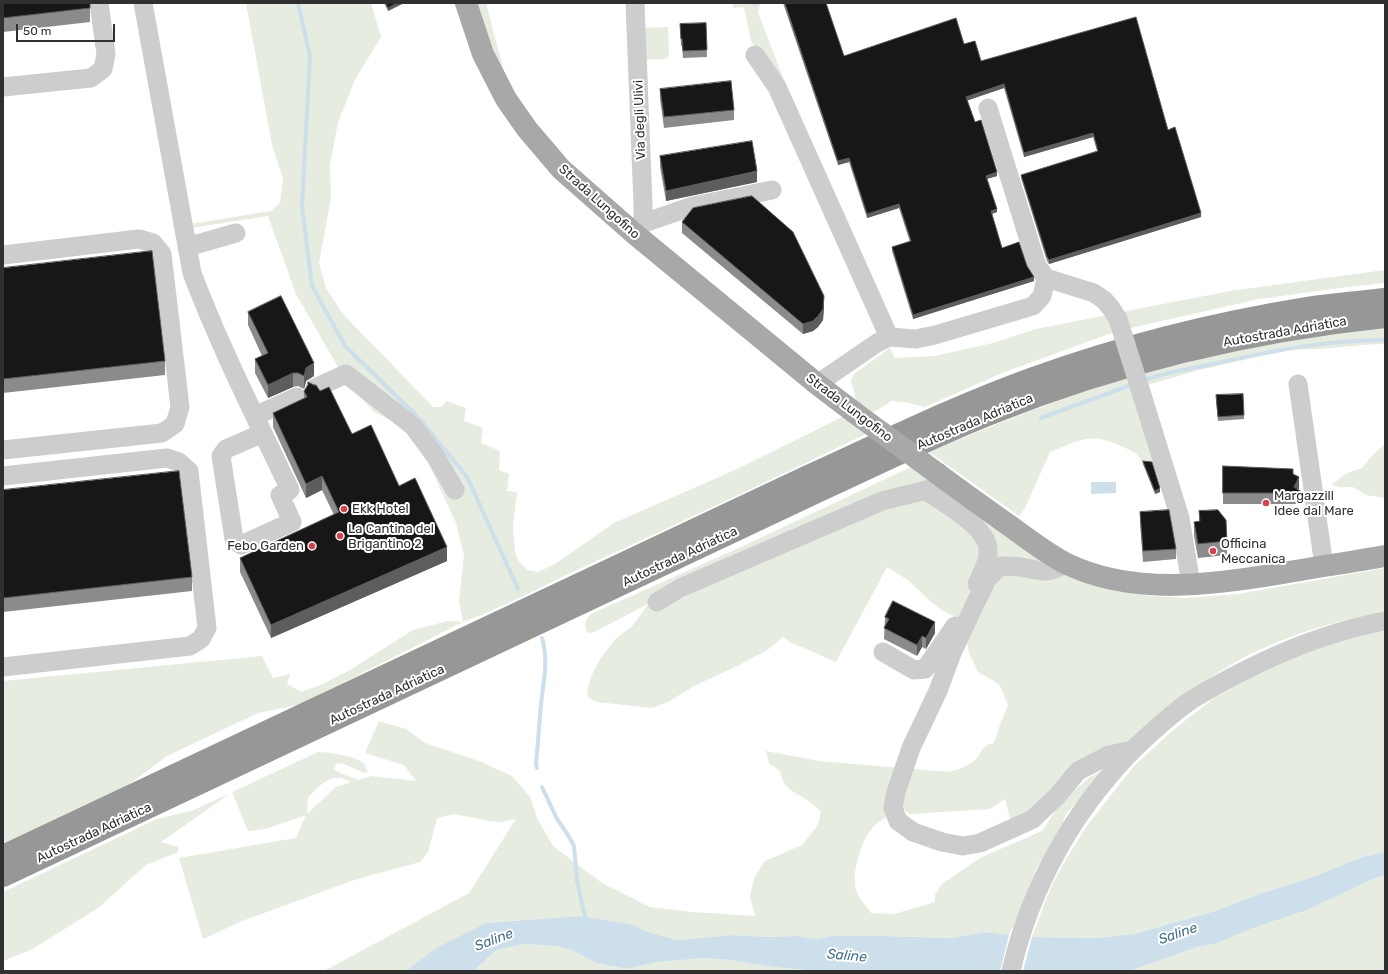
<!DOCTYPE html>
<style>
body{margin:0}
#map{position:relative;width:1388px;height:974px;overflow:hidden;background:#fff;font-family:Rubik,sans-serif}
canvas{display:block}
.frame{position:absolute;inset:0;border:4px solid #303030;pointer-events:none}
.scale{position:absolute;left:16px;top:24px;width:99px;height:18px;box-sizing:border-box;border:2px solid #303030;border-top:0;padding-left:5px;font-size:12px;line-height:14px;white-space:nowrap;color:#303030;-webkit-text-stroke:3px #fff;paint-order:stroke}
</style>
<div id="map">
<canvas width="1388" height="974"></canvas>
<div class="frame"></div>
<div class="scale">50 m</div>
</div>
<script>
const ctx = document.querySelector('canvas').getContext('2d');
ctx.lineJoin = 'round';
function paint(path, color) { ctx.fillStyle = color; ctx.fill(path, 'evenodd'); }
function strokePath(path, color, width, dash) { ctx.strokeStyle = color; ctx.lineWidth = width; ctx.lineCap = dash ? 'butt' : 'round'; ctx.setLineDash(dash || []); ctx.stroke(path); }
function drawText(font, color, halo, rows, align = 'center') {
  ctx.font = font + ' Rubik,sans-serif'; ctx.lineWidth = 4; ctx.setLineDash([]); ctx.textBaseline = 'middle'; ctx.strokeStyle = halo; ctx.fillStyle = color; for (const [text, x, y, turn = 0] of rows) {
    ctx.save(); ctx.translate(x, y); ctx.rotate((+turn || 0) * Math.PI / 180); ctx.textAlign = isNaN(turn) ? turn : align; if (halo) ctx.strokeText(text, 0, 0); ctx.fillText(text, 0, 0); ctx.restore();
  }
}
const green = new Path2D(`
 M246,3H371L381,37L356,78L338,122L330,165L331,198L319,263L326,288L343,314L433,407H442L446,401L466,408L464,421L483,428L481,443L500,451L499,470L509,474L507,491L517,492L513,526L515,552L519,562L527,570L538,572L555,564L614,523L735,470L844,416L870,432C777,477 684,521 590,564C548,583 507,606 463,622L299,705L258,713L167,756L127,786L3,845V681L262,656L273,678L290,674L287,684L301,692L323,684L350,670L413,630L448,621L463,622L459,602L464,555L456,523L414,432L374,412L346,381L296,294L268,216L191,228V224L271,211L280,203L283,178L272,145Z
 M477,3H486L504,72L492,46Z
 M733,3H760L758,13L835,211L763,60L751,41L744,7L733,8Z
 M668,27L669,56L666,59L643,60L641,28Z
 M1385,270V283L1339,288L1259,299L1126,329L1122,312L1230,291Z
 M1112,314L1117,331L1002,373L925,407L904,402L891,401L884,406L868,415L857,403L851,381L854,374L890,348L895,358L934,356L993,343L1036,329Z
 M1385,325V344C1354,344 1324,351 1293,349L1199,370L1144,386L1140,374L1277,340Z
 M1131,377L1159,466L1143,464C1138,453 1134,452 1123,447C1091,431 1080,440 1050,452L1025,508L1019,516L929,452C996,424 1062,397 1131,377Z
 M1385,444V498L1366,495L1353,487H1340L1331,485L1347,473L1362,468L1371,457Z
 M913,466L1125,591L1150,596L1186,598L1239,594L1385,568V612C1323,622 1251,646 1201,685C1174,705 1151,729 1124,749C1089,774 1052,797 1016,821L1010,818L1005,799L990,809L910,814L901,808C893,813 882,819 875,825C861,839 849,877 858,895C861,901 867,907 871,913L894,914L935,902V895L942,884L980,858L1042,831L1062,801L1090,777L1104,770L1103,774L1066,814L1062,825L1036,869L1013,928H1012L1009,935L985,932L953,938L880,936H832L815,939L796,936L768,937L732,935L677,940L647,932L635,925L578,916L486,923L436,948L406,971H324L469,893L516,819L500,822L490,821L454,814L437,818L428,852L420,862L357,879L242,921L203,939L179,858L296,838L306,815L265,829L248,831L232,792L161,842L178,847V852L146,865L98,908L31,950L3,961V892L157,819L194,810L318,752C329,752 358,756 365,765C365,766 367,770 368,771L364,773L344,764L337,763L334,769C341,775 350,776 358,780L372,776L416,781L404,765L365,753L379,721L406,729L425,743L479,761L512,776L530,797L538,820L553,846L602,883L650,907L692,912L755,916L750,897L752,886L755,876L765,861L802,845L818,825L821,812C817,808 812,803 807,800C792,790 784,790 780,771L769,763L766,751L819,761L949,772C959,769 968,766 976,759C983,752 981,745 994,743L1000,725L1008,705L1000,686L996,682L978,672L969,653L963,621L943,611L929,600L908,580L887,567L836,662L790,642L783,637L766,651L735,667L694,686L668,702L652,708L596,702L588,697C585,680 603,653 614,641C619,635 627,631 633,625C638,619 643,611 648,604L594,632L588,633C583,626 586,620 591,614L743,546ZM333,778H341L351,782L336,787L307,814L308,797L323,783Z
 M1385,631V852L1362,857L1310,878L1262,893L1212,912L1134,934L1096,938L1032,937L1045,902L1054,881L1068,856L1086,827L1134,766L1172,731L1214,698L1285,658L1356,636Z
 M1385,876V971H1130L1197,947L1218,943L1250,929L1307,910L1375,878Z
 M524,944L555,946L572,950L596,963L626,969L658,962L704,958L730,960L773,967L816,971H473L497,950Z`);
const water = new Path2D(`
 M1116,482V493L1091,494V482Z
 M1385,852V876L1375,878L1307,910L1250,929L1218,943L1197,947L1130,971H1023L1032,937L1096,938L1134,934L1212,912L1262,893L1310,878L1362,857Z
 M579,916L635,925L647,932L677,940L732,935L768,937L796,936L815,939L832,936H880L953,938L985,932L1009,935L1000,971H816L773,967L730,960L704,958L658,962L626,969L596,963L572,950L555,946L524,944L497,950L473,971H406L436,948L486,923Z`);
const stream = new Path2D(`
 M298,3L310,56L302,206L312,286L345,346L418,417L467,477L518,589
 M753,3L755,4
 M1142,381C1165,372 1190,369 1213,364C1270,351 1327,340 1385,340
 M1041,418L1134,384
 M537,768L536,764C538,744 539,725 541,705C543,683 549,660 542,638
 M542,787L557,819L568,835L574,846L577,881L586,922`);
const minor = new Path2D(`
 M143,3L192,273C220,347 256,418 290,490L280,495L292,522L241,545L234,539L221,456L226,449L263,433
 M635,3L643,204V219L636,235
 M755,55L777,87L889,337
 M3,87L91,78L103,69L106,54L99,3
 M988,108L1037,266L1046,278L1094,293L1104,300L1111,308L1118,319
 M641,224L693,206L772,190
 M187,247L236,233
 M3,255L139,239L153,243L162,254L180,407L175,424L162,433L3,450
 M817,384L877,343L889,337L916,339L935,335L1033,306L1042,296L1046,278
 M1298,384L1324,566
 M315,388L346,374L413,426L436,457L455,490
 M1142,395L1180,518L1191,584
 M255,416L297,397
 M3,476L167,458L179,462L189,471L207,628L201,639L190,646L3,667
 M925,490C942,502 977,521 986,541C988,544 988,552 988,556C986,566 981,575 977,584
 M1066,563C1046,576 1041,570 1020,567C1013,566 1007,566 1000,566L988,578L975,604L952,653L938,691L911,748L896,792L893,808L898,821L913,832L942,842L963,846L980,843L1033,819L1057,796L1078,771L1109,755L1133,750
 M657,602L680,588L882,501L951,484
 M883,652L914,670L925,669L955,626
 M1011,971C1031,885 1075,807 1138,745C1155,729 1173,712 1193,699C1216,685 1239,673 1262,662C1302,643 1342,629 1385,621`);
const major = new Path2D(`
 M466,3L483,54L506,99L527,129L561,169L636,235L817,384L855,413
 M938,474C962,492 986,509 1010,526C1028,539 1046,553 1065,563C1132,596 1212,585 1283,573C1317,567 1351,562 1385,556`);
const highway = new Path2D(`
 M3,856L806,477C881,443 955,406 1033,378C1122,346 1213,323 1306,308C1332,304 1359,302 1385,299
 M3,876L819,491C876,465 932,437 990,414C1117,363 1249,331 1385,317`);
const minorBridge = new Path2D(`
 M1118,319L1142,395`);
const majorBridge = new Path2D(`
 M855,413L938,474`);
const wall = new Path2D(`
 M3,3L90,8V22L3,32Z
 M384,3H404L388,11Z
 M783,3H826L844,56L964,44L981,61L1168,130L1201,217L1049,264L1047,261L1021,178V175L1097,151L1093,137L1024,157L1004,88L967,100L975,122L997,176L987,179L997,212L992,214L1002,248L1027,266L1034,281L913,319L892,251V247L910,242L899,208L867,218L849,162L838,165Z
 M706,23L707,57L683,58L682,46H681L680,24Z
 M660,89L734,110V120L664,128L660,99Z
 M660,156L757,182L666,201L660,167Z
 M682,222L824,307L823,320L818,327L813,331L803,334L682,233Z
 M3,268L165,361V375L3,393Z
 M248,312L314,376L306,381L304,389L298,386L293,387L268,398L255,373V359L262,356L248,325Z
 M304,391H320L352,434L399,486L447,561L271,638L240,572V558L334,515L322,490L306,498L273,427V413L304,398Z
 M1216,399L1244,415V419L1218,421Z
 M1143,461L1160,492L1155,494L1143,464Z
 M1223,466L1293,474L1299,488L1298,490L1303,493V504H1223Z
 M3,490L192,577V591L3,612Z
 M1199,511L1227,541V555L1198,558L1194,536V522H1199Z
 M1140,512L1176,549V559L1143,562L1140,523Z
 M885,617L935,633L926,649L922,647L917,656L884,639Z`);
const shadedWall = new Path2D(`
 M397,3H404L388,11V8Z
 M1004,84V88L966,101V97Z
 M1093,133V137L1024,157V153Z
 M849,158V162L838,165V161Z
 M757,171V182L666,201V191Z
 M997,172V176L986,179V176Z
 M899,204V208L867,218V214Z
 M997,209V212L991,214V211Z
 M1201,213V217L1049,264V260Z
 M1034,277V281L913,319V315Z
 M824,296V307L823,320L818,327L813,331L803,334V324Z
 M314,363V376L306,381L304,389V376L306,368Z
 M293,373V387L268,398V385Z
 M322,476V490L306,498V484Z
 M1299,477V488L1296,493L1294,487Z
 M1160,488V492L1155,494V491Z
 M447,547V561L271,638V625Z
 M935,622V633L926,649V638Z
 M922,636V647L917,656V645Z`);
const building = new Path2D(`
 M3,3H90V8L3,18Z
 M386,3H397L388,8Z
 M785,3H826L844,56L956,18L964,44L975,41L981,61L1136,17L1168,130L1175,127L1201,213L1049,260L1047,257L1021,175L1098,151L1093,133L1024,153L1004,84L966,97L975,122L981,120L997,172L986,176L997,209L991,211L1002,248L1019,242L1027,266L1034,277L913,315L892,247L911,241L899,204L867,214L849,158L838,161Z
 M706,23L707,50L683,51L682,39H681L680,24Z
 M731,81L734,110L664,117L660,89Z
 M752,141L757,171L666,191L660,156Z
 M752,196L793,232L824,296L823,309L818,316L813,321L803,324L682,222L693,208Z
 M152,251L165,361L3,379V268Z
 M281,296L314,363L306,368L304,376L298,373H293L268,385L255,359L268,353L248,312Z
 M308,382L314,385H316L320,391L329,387L352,434L371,425L399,486L415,478L447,547L271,625L240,558L339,512L322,476L306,484L273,413L307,397L304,391L308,385Z
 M1243,394L1244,415L1218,417L1216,395Z
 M1143,461L1152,462L1160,488L1155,491Z
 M1223,466L1293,469V474L1299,477L1294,487L1303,493H1223Z
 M179,471L192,577L3,598V490Z
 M1169,510L1176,549L1143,551L1140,512Z
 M1218,510L1226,520L1227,541L1198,544L1194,522L1200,521L1199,511Z
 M893,601L935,622L926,638L922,636L917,645L884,628L889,619L885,617Z`);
const markers = [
 [1266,503,4,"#d9404c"],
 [344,509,4,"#d9404c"],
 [340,536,4,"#d9404c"],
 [312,546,4,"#d9404c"],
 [1213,551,4,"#d9404c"]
];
const streetNames = [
 ["Via degli Ulivi",640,120,-92],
 ["Strada Lungofino",599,202,42],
 ["Autostrada Adriatica",1285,332,-10],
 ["Strada Lungofino",849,408,37],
 ["Autostrada Adriatica",975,422,-23],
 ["Autostrada Adriatica",680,557,-25],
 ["Autostrada Adriatica",387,695,-25],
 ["Autostrada Adriatica",94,833,-25]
];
const poiNames = [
 ["Margazzill",1274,496],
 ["Idee dal Mare",1274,511],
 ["Ekk Hotel",352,509],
 ["La Cantina del",348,529],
 ["Brigantino 2",348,544],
 ["Officina",1221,544],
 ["Meccanica",1221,559],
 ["Febo Garden",304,546,"right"]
];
const waterNames = [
 ["Saline",1178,934,-19],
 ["Saline",494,940,-21],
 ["Saline",847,956,5]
];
paint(green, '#e6ecdf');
paint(water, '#ccdfea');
strokePath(stream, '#ccdfea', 4);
strokePath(minor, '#cdcdcd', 19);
strokePath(major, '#a8a8a8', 22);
strokePath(highway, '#979797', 22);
strokePath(minorBridge, '#cdcdcd', 19);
strokePath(majorBridge, '#a8a8a8', 22);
paint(wall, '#8b8b8b');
paint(shadedWall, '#5d5d5d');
paint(building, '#171717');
strokePath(building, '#5d5d5d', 1);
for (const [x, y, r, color] of markers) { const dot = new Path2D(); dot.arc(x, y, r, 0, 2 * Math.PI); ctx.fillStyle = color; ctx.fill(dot); strokePath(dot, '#fff', 1.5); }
drawText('13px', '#303030', '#fff', streetNames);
drawText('13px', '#303030', '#fff', poiNames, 'left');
drawText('italic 14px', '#43718c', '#fff', waterNames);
</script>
